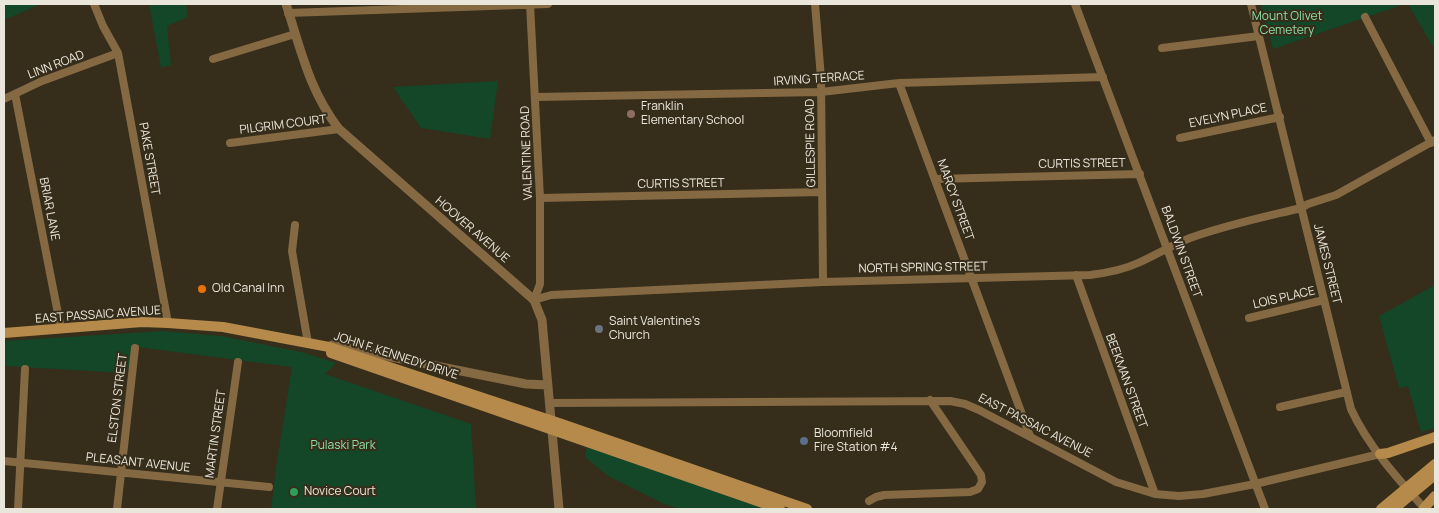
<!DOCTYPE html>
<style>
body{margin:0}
#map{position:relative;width:1439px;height:513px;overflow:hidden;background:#362d1b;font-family:Manrope,sans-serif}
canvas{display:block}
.frame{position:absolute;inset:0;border:5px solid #ebe6db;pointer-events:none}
</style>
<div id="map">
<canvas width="1439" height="513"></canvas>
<div class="frame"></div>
</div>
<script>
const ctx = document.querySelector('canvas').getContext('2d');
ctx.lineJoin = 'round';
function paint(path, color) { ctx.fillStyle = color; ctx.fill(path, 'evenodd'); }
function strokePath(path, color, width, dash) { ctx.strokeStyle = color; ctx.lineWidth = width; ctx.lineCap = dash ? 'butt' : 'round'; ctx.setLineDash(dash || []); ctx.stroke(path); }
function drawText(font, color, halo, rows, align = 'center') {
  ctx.font = font + ' Manrope,sans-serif'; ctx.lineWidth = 4; ctx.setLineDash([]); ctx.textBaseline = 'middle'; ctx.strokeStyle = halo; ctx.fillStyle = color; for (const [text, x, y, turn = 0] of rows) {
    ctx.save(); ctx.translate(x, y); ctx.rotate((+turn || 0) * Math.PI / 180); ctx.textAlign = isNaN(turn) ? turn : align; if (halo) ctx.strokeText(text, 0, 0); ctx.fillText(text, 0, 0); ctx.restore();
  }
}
const green = new Path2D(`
 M9,4H41L4,20V6Z
 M149,4H186L188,17L167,26L171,65L161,68Z
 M1261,4H1405L1273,49Z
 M1408,4H1435V50Z
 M498,81L490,139L421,128L393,87Z
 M1435,277V428L1421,432L1408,386L1399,388L1379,316L1433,286Z
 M163,331L221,336L301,352L336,363L325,374L471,424L476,509H271L276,468L292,367L137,347L126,373L4,366V341Z
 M587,447L765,509H681L664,504L608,476L585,457Z`);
const minor = new Path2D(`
 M94,4L103,26L118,53L168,323
 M530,4L540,198V284L534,300
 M815,4L821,78L823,282
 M1075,4L1265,509
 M1251,4L1351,409C1368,446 1398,479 1425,509
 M288,13L548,4
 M1365,17L1431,143
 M1162,48L1259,36
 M213,59L295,34
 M899,83L1030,436
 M15,94L61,329
 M536,97L821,92L899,83L1103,77
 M4,99L42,81L118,53
 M1180,138L1280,117
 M230,143L339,129
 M935,179L1140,174
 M540,198L822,192
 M295,225L292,251L308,343
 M1076,275L1155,494
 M534,300L551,295L823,282L1090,275C1106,273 1123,270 1138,263C1156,255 1172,245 1190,238C1226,225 1264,217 1301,208L1308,204L1336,195L1435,140
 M1249,318L1324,300
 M550,403L950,401L965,404L979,410L1116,482L1155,494L1179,496L1203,494L1255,484L1380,454
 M1280,407L1346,392
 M4,461L269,487
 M869,501L876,497L884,495L970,492L978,489L982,482L981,475L930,400
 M18,509L25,369
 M117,509L135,348
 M217,509L238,362`);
const tertiary = new Path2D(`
 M286,4C301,50 309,90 339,129L534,300L542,320L559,509
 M332,345L526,384L548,385`);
const secondary = new Path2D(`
 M4,333L142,322L168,323L223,327L329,347L562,424L807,509
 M331,353L780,509
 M1380,454L1388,453L1435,437
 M1424,508L1435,496
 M1381,509L1435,464
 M1394,509L1435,475`);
const markers = [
 [631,114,5,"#8d6e63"],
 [202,289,5,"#e8710a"],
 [599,329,5,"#6b7280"],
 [804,441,5,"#5c6f8a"],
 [294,492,5,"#2e9e5b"]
];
const parkNames = [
 ["Mount Olivet",1287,17],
 ["Cemetery",1287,31],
 ["Pulaski Park",343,446]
];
const streetNames = [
 ["LINN ROAD",56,65,-21],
 ["IRVING TERRACE",819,79,-4],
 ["EVELYN PLACE",1228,116,-12],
 ["PILGRIM COURT",283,125,-7],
 ["GILLESPIE ROAD",811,143,-91],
 ["VALENTINE ROAD",527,153,-92],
 ["PAKE STREET",149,159,80],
 ["CURTIS STREET",1082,164,-1],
 ["CURTIS STREET",681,184,-1],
 ["MARCY STREET",955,200,70],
 ["BRIAR LANE",49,209,79],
 ["HOOVER AVENUE",472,230,41],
 ["BALDWIN STREET",1181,252,70],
 ["JAMES STREET",1327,264,76],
 ["NORTH SPRING STREET",923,268,-1],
 ["LOIS PLACE",1284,298,-13],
 ["EAST PASSAIC AVENUE",98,315,-4],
 ["JOHN F. KENNEDY DRIVE",396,356,18],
 ["BEEKMAN STREET",1126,381,70],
 ["ELSTON STREET",118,398,-83],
 ["EAST PASSAIC AVENUE",1035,426,27],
 ["MARTIN STREET",216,434,-82],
 ["PLEASANT AVENUE",138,463,6]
];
const poiNames = [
 ["Franklin",641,107],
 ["Elementary School",641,121],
 ["Old Canal Inn",212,289],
 ["Saint Valentine's",609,322],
 ["Church",609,336],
 ["Bloomfield",814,434],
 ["Fire Station #4",814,448],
 ["Novice Court",304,492]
];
paint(green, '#134728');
strokePath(minor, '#846943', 8);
strokePath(tertiary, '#846943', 9);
strokePath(secondary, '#b58a4b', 10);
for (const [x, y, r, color] of markers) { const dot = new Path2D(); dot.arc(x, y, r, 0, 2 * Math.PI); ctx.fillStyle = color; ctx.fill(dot); strokePath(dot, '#362d1b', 2); }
drawText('12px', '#8ddea6', '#362d1b', parkNames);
drawText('12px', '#ebe6db', '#362d1b', streetNames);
drawText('12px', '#ebe6db', '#362d1b', poiNames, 'left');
</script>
